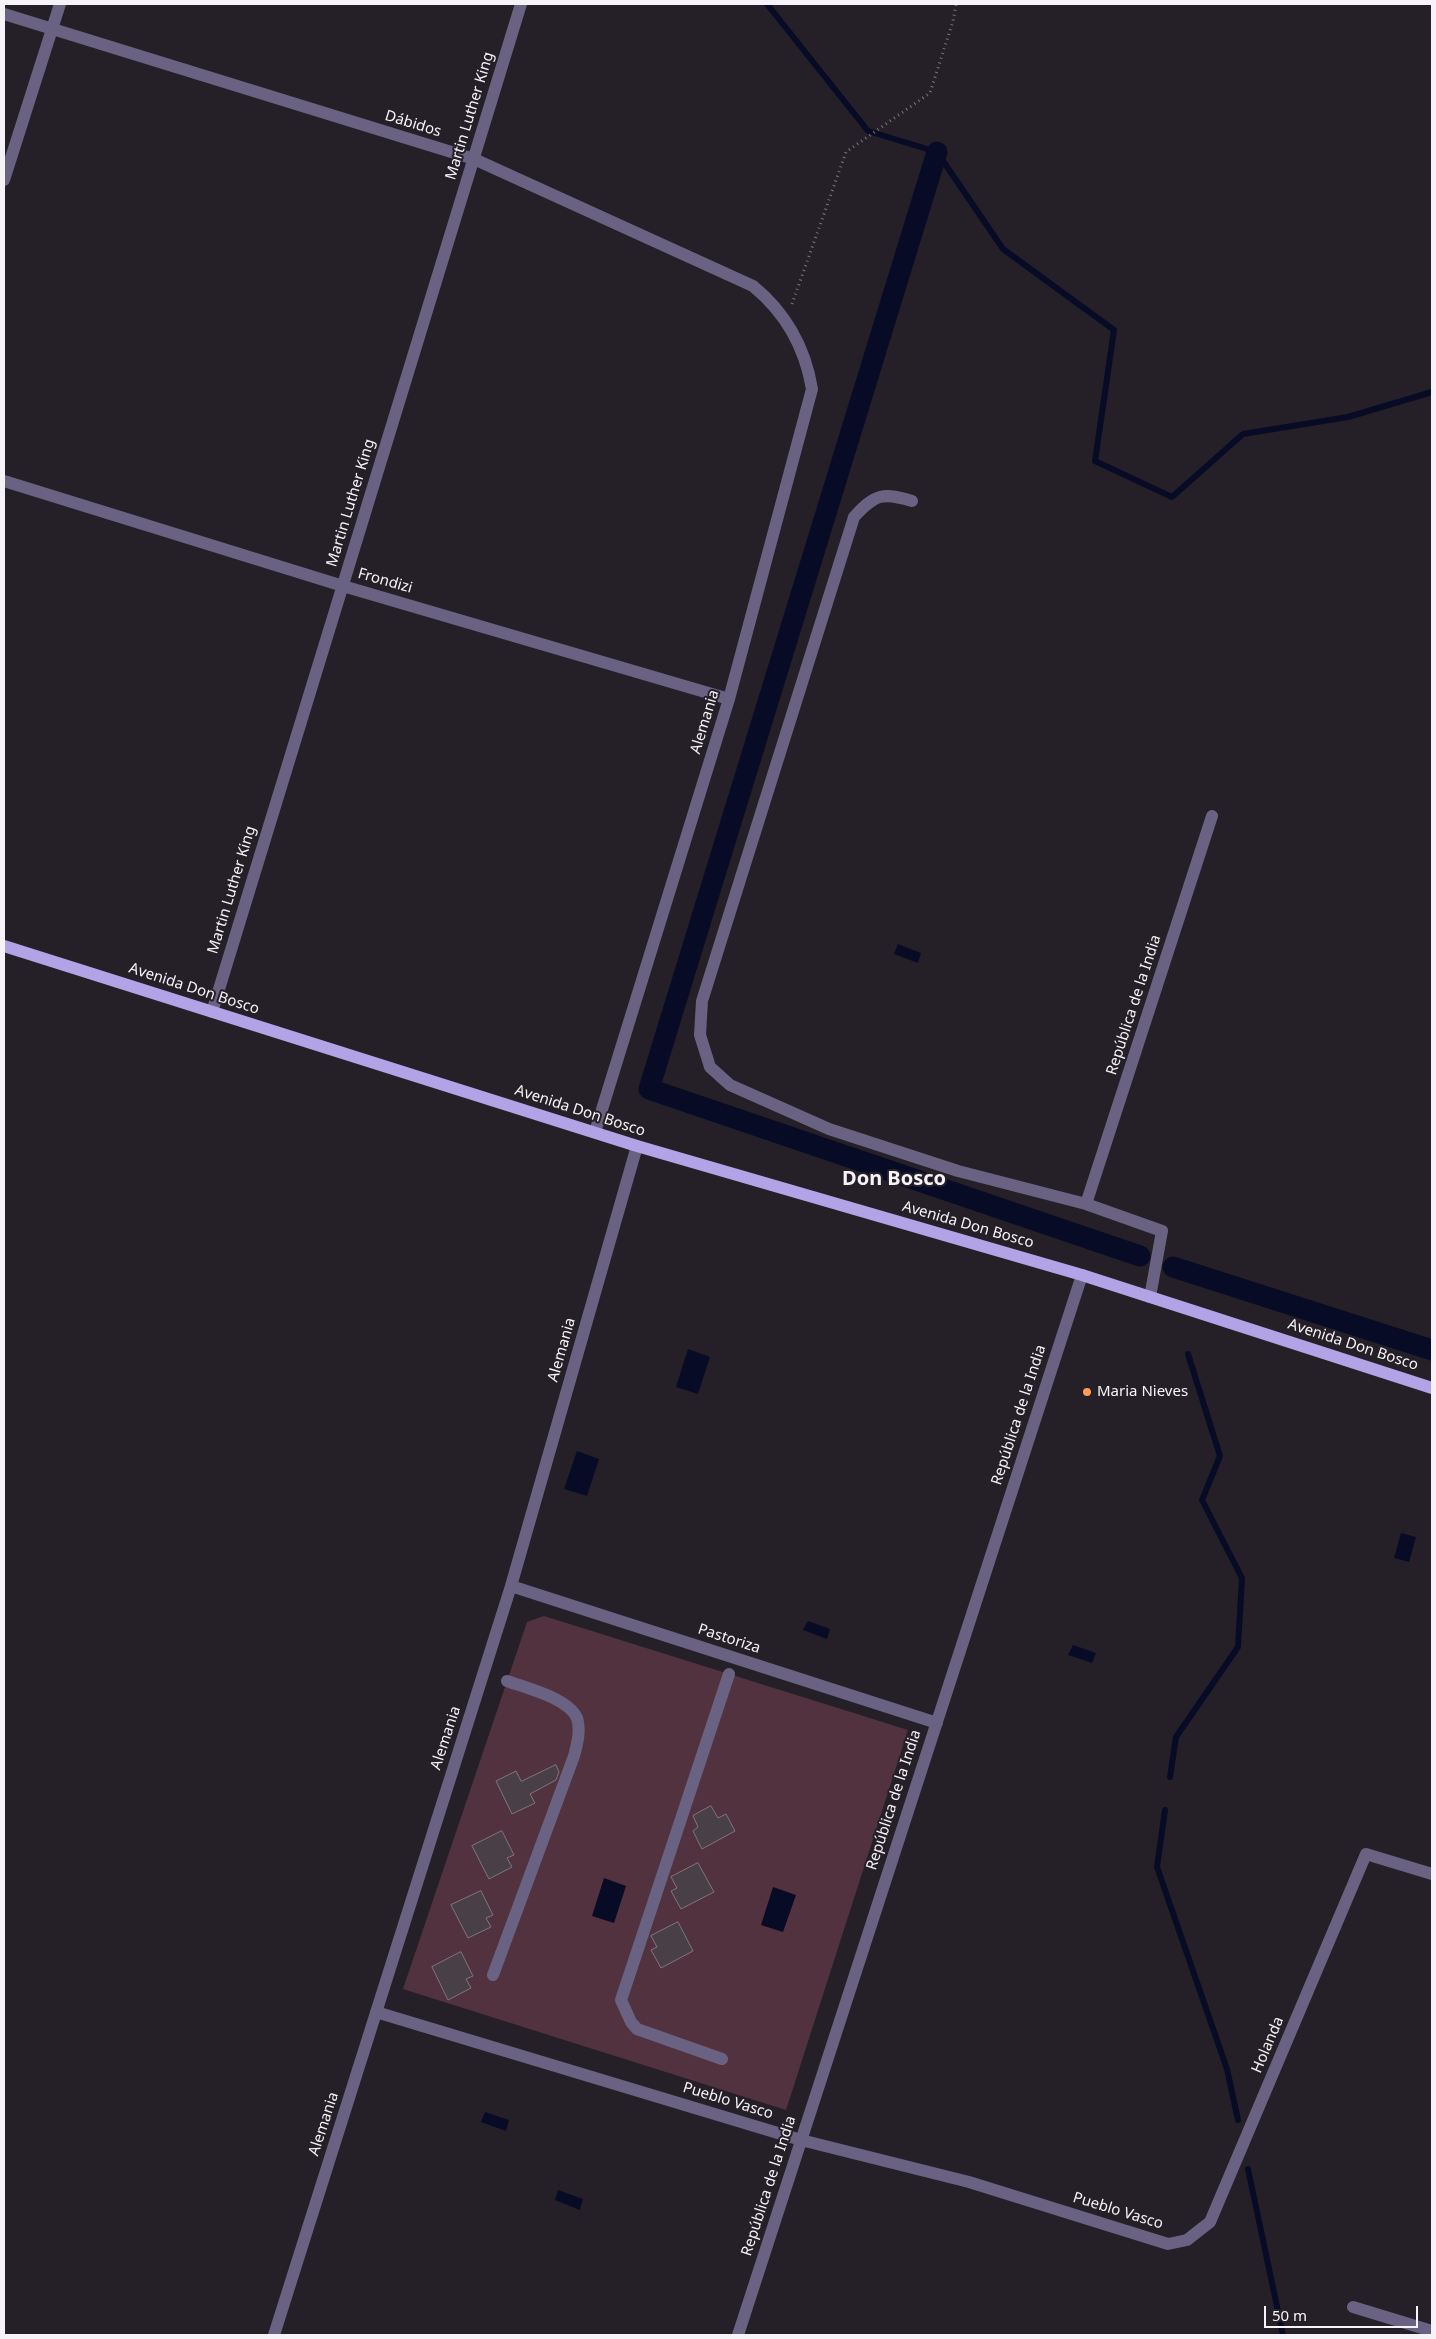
<!DOCTYPE html>
<meta charset="utf-8">
<style>
body{margin:0}
#map{position:relative;width:1436px;height:2339px;overflow:hidden;background:#252027;font-family:"Noto Sans",sans-serif}
canvas{display:block}
.frame{position:absolute;inset:0;border:5px solid #f6f3f8;pointer-events:none}
.scale{position:absolute;left:1264px;top:2306px;width:154px;height:22px;box-sizing:border-box;border:2px solid #f6f3f8;border-top:0;padding-left:6px;font-size:15px;line-height:18px;white-space:nowrap;color:#f6f3f8;-webkit-text-stroke:4px #252027;paint-order:stroke}
</style>
<div id="map">
<canvas width="1436" height="2339"></canvas>
<div class="frame"></div>
<div class="scale">50 m</div>
</div>
<script>
const ctx = document.querySelector('canvas').getContext('2d');
ctx.lineJoin = 'round';
function paint(path, color) { ctx.fillStyle = color; ctx.fill(path, 'evenodd'); }
function strokePath(path, color, width, dash) { ctx.strokeStyle = color; ctx.lineWidth = width; ctx.lineCap = dash ? 'butt' : 'round'; ctx.setLineDash(dash || []); ctx.stroke(path); }
function drawText(font, color, halo, rows, align = 'center') {
  ctx.font = font + ' "Noto Sans",sans-serif'; ctx.lineWidth = 4; ctx.setLineDash([]); ctx.textBaseline = 'middle'; ctx.strokeStyle = halo; ctx.fillStyle = color; for (const [text, x, y, turn = 0] of rows) {
    ctx.save(); ctx.translate(x, y); ctx.rotate((+turn || 0) * Math.PI / 180); ctx.textAlign = isNaN(turn) ? turn : align; if (halo) ctx.strokeText(text, 0, 0); ctx.fillText(text, 0, 0); ctx.restore();
  }
}
const green = new Path2D(`
 M544,1616L908,1730L786,2110L403,1989L527,1622Z`);
const water = new Path2D(`
 M898,944L921,953L918,963L894,954Z
 M688,1349L710,1357L698,1394L676,1387Z
 M577,1451L599,1459L587,1496L564,1489Z
 M1401,1533L1416,1537L1409,1562L1394,1558Z
 M808,1621L830,1629L827,1639L803,1630Z
 M1073,1645L1096,1653L1092,1663L1068,1655Z
 M604,1878L626,1886L614,1923L592,1916Z
 M773,1887L796,1895L783,1932L761,1925Z
 M485,2112L509,2120L506,2131L481,2122Z
 M558,2190L583,2199L580,2210L555,2200Z`);
const stream = new Path2D(`
 M767,4L868,131L937,152L1003,249L1114,330L1095,461L1172,497L1243,434L1348,417L1432,392
 M1170,1777L1176,1737L1238,1647L1242,1578L1202,1500L1220,1456L1188,1354
 M1165,1810L1157,1867L1227,2069L1238,2120
 M1248,2169L1283,2335`);
const canal = new Path2D(`
 M937,152L649,1089L1140,1256
 M1173,1267L1432,1350`);
const building = new Path2D(`
 M556,1765L559,1772L556,1780L530,1794L535,1803L512,1814L496,1781L516,1771L521,1781Z
 M711,1806L718,1818L726,1814L735,1831L702,1849L693,1831L698,1827L693,1816Z
 M502,1831L514,1855L507,1858L512,1867L489,1879L472,1846Z
 M698,1863L714,1892L681,1909L671,1891L677,1888L671,1877Z
 M481,1891L493,1915L486,1918L491,1927L468,1938L451,1905Z
 M678,1922L693,1951L661,1968L651,1950L657,1947L651,1936Z
 M461,1952L473,1976L466,1979L471,1988L448,2000L432,1967Z`);
const path = new Path2D(`
 M792,304L846,152L930,93L953,21L956,4`);
const minor = new Path2D(`
 M4,14L474,159L753,286C786,313 805,347 812,389L729,699L595,1132
 M4,180L60,4
 M4,481L343,586L729,699
 M912,501C883,492 875,494 854,517L702,1001L700,1035L710,1067L730,1085L829,1129L958,1171L1086,1204L1162,1231L1150,1297
 M212,1012L521,4
 M1086,1204L1212,816
 M511,1586L937,1723
 M493,1975L574,1756C577,1745 581,1730 577,1718C568,1698 526,1688 507,1681
 M376,2012L801,2140L969,2182L1168,2244L1187,2240L1210,2222L1366,1854L1432,1874
 M722,2059L637,2029L631,2022L621,2000L729,1674
 M1353,2307L1432,2331
 M274,2335L511,1586L637,1146
 M738,2335L1082,1275`);
const major = new Path2D(`
 M4,946L637,1146L1082,1275L1432,1388`);
const markers = [
 [1087,1392,5,"#fd9c56"]
];
const streetNames = [
 ["Martin Luther King",470,116,-73],
 ["Dábidos",413,124,17],
 ["Martin Luther King",351,503,-73],
 ["Frondizi",385,581,16],
 ["Alemania",705,722,-73],
 ["Martin Luther King",232,890,-73],
 ["Avenida Don Bosco",194,989,18],
 ["República de la India",1134,1005,-72],
 ["Avenida Don Bosco",580,1111,18],
 ["Avenida Don Bosco",968,1225,16],
 ["Avenida Don Bosco",1353,1345,18],
 ["Alemania",562,1350,-74],
 ["República de la India",1019,1415,-72],
 ["Pastoriza",729,1639,18],
 ["Alemania",446,1738,-72],
 ["República de la India",894,1800,-72],
 ["Holanda",1268,2045,-67],
 ["Pueblo Vasco",728,2101,17],
 ["Alemania",324,2124,-72],
 ["República de la India",769,2186,-72],
 ["Pueblo Vasco",1118,2211,17]
];
const poiNames = [
 ["Maria Nieves",1097,1392]
];
const districtNames = [
 ["Don Bosco",894,1179]
];
paint(green, '#52323f');
paint(water, '#080b26');
strokePath(stream, '#080b26', 6);
strokePath(canal, '#080b26', 21);
paint(building, '#494047');
strokePath(building, '#7f757d', 1);
strokePath(path, '#7a757c', 3, [1, 4]);
strokePath(minor, '#696283', 12);
strokePath(major, '#b2a3e7', 12);
for (const [x, y, r, color] of markers) { const dot = new Path2D(); dot.arc(x, y, r, 0, 2 * Math.PI); ctx.fillStyle = color; ctx.fill(dot); strokePath(dot, '#252027', 2); }
drawText('15px', '#f6f3f8', '#252027', streetNames);
drawText('15px', '#f6f3f8', '#252027', poiNames, 'left');
drawText('bold 20px', '#f6f3f8', '#252027', districtNames);
</script>
